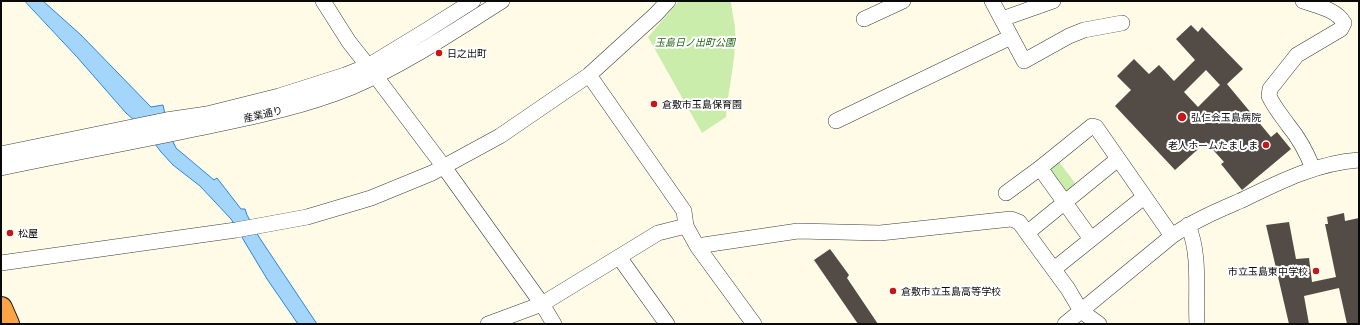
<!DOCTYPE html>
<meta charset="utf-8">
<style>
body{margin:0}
#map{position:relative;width:1360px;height:325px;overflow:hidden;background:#fffbe6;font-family:Georgia,serif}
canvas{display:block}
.frame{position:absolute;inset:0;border:2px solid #090909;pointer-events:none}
</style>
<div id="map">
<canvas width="1360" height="325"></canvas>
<div class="frame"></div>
</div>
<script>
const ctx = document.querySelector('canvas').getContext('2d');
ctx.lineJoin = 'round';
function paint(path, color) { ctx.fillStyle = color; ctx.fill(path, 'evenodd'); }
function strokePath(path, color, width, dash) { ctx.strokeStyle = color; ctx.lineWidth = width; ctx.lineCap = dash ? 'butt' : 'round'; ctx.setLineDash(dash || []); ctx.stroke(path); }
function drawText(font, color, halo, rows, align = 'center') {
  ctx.font = font + ' Georgia,"Noto Sans JP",serif'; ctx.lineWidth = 4; ctx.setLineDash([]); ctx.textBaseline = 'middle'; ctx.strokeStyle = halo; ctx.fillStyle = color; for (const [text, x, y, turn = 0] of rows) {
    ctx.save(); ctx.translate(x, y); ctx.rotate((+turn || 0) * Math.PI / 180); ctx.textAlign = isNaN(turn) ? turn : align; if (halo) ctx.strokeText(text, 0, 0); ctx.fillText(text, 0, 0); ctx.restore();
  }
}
const green = new Path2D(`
 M679,1H730L731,3C732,11 734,20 735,28C737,57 728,88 726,117L702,133L648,37Z
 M1057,159L1078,187L1065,195L1049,171Z`);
const water = new Path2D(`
 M25,1H43L81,35L151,107L163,105L166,119L164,123L176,148L214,180L217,178L241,209H245L247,215L259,237L317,324H298L267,279L231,219L200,186L173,165L161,152L143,128L126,113L77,57Z`);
const building = new Path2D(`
 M1191,25L1198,32L1202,27L1243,69L1227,84L1271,137L1277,132L1291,149L1242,190L1221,164L1224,162L1206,142L1175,170L1115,106L1131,90L1117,76L1134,59L1149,74L1159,65L1174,81L1195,60L1176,39ZM1206,70L1220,85L1198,107L1184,92Z
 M1344,213L1345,221L1359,218V324H1347L1339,288L1304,296L1309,324H1289L1266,225L1289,222L1296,259L1309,258L1312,282L1336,277L1325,224H1328L1327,217Z
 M830,249L849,275L847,278L878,324H858L814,260Z`);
const minor = new Path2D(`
 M323,1L349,42L368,66L444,167L542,304L554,324
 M992,1L1024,61L1069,36L1084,30L1122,23
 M1303,1C1317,6 1336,9 1344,23L1341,29L1297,55L1270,89L1269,96C1274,107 1281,115 1288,125C1299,138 1307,153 1313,169
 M864,19L903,1
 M1002,19L1053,1
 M589,75L684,211L686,226L697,246L798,231L880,233L1011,219L1019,222L1027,233L1068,289L1081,311L1099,324
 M836,121L1011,37
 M1,154L166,120L207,114L279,96L345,75L368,66L427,30L473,1
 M1,168C67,154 134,142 200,128C252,117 303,107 352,87C404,65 454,31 502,1
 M1040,168L1091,239
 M1006,193L1040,168L1092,126L1096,127L1172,236
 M1188,225C1201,256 1195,291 1197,324
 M1027,233L1118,159
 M697,246L754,324
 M619,257L667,324
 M1,263L236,230L307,217L371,198L432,173L500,136L589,75L656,14L668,1
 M1054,269L1144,197
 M488,324L542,304L658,233L686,226
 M1065,324L1172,236C1193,221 1217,211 1240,201C1279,182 1316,163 1359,160`);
const highway = new Path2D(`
 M1,308L8,324`);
const markers = [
 [439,53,4,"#c51716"],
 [654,104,4,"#c51716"],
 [1182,117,5,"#c51716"],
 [1266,145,4,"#c51716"],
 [10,233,4,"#c51716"],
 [1316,271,4,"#c51716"],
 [893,291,4,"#c51716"]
];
const parkNames = [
 ["玉島日ノ出町公園",695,42]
];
const poiNames = [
 ["日之出町",447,53],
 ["倉敷市玉島保育園",662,104],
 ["弘仁会玉島病院",1191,117],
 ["老人ホームたましま",1258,145,"right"],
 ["松屋",18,233],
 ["市立玉島東中学校",1308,271,"right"],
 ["倉敷市立玉島高等学校",901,291]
];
const streetNames = [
 ["産業通り",263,114,-13]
];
paint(green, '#caedac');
paint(water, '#a4d6fc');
strokePath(water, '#2587da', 1);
paint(building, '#534b45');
strokePath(minor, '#3c3c3c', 16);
strokePath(highway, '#1a1a1a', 24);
strokePath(minor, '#fff', 15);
strokePath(highway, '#ffa444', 22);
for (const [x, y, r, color] of markers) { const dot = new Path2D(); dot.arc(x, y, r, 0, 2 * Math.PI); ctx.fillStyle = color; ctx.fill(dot); strokePath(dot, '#fff', 1.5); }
drawText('italic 10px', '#216515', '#fff', parkNames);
drawText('10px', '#090909', '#fff', poiNames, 'left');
drawText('10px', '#090909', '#fff', streetNames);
</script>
